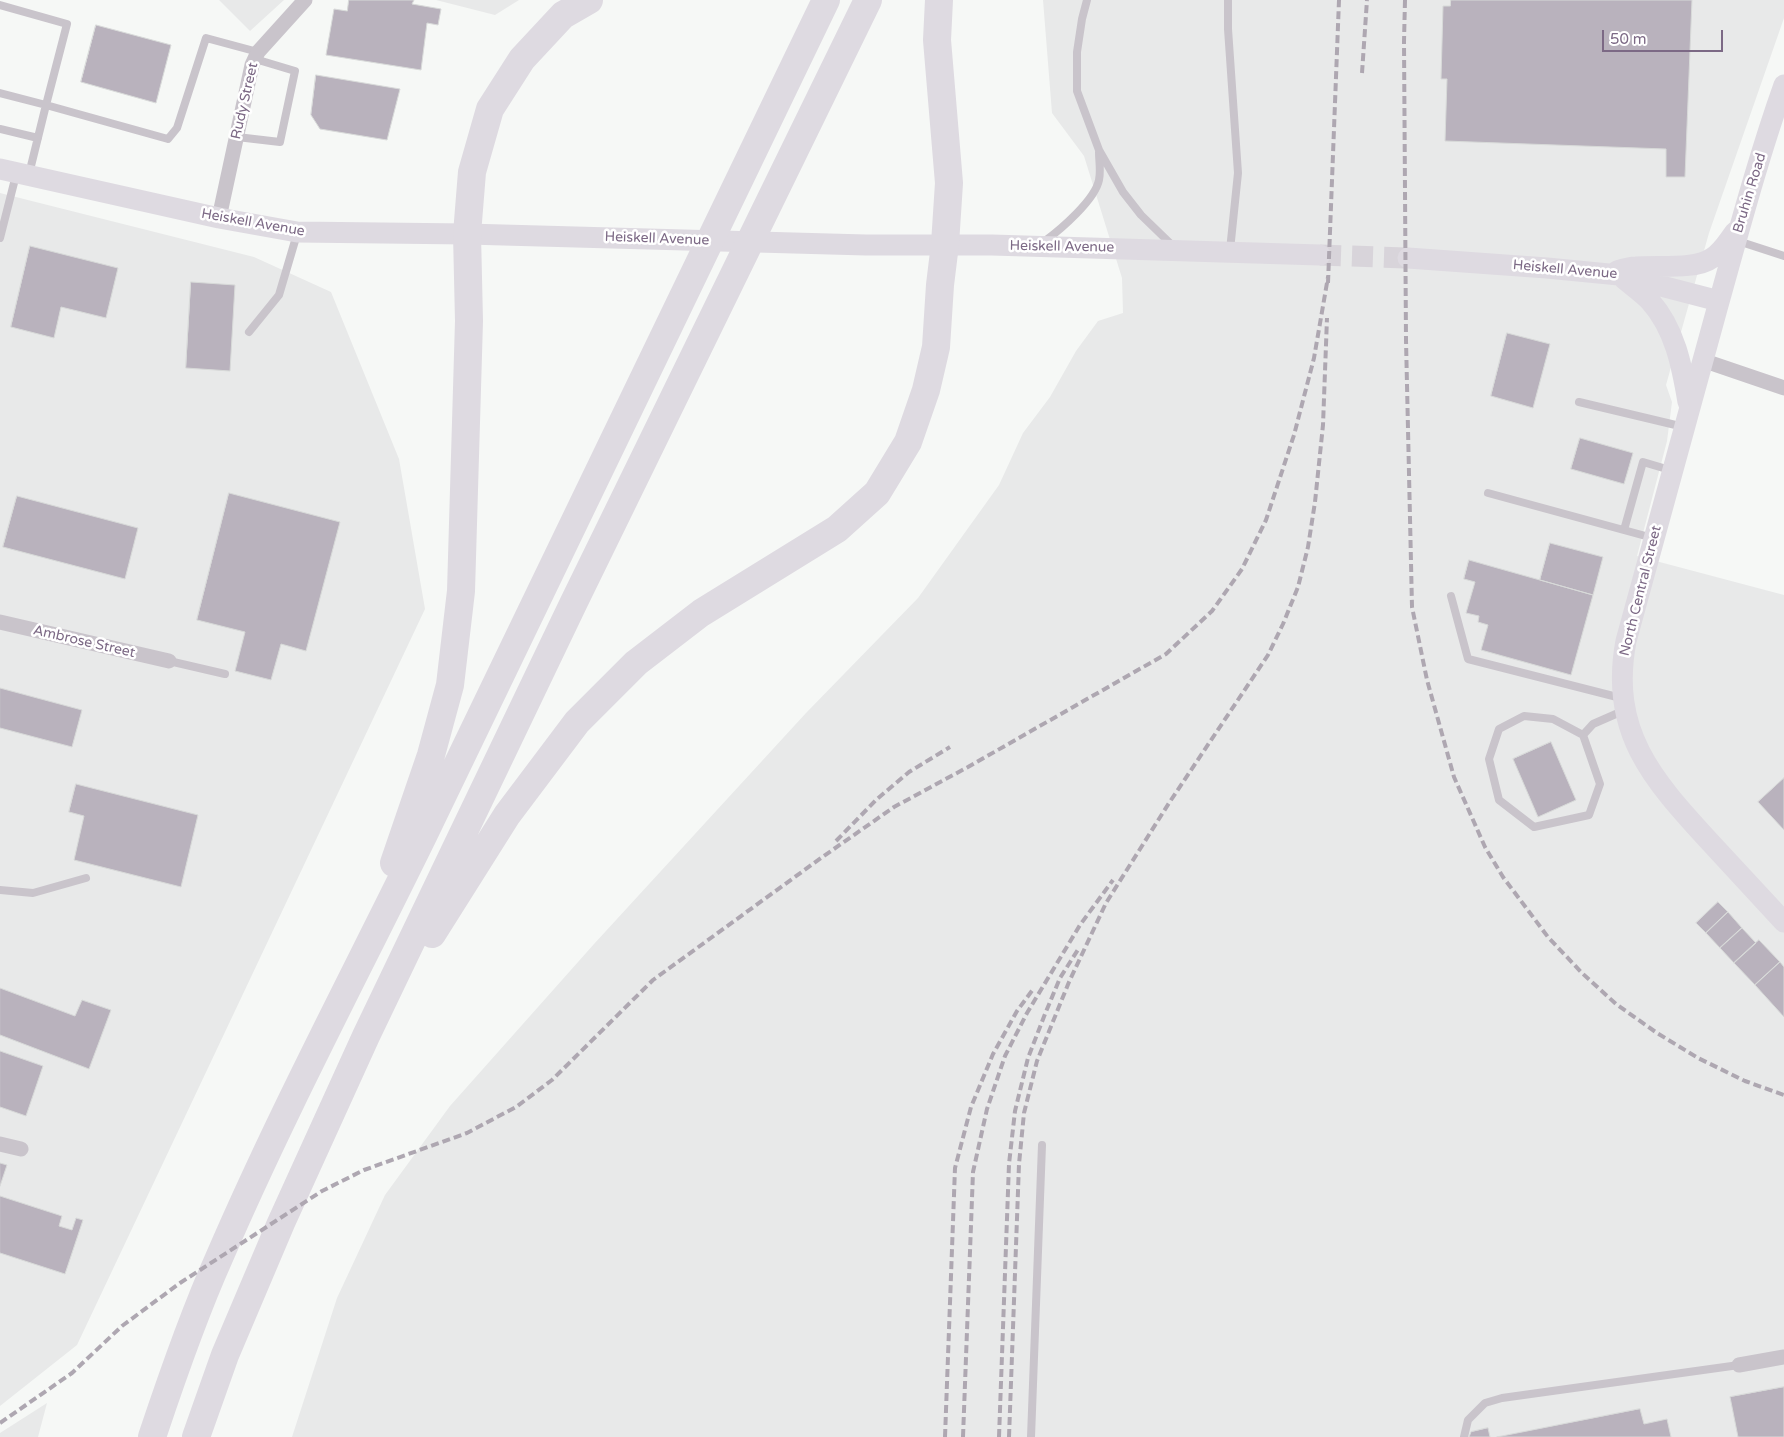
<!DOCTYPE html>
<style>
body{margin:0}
#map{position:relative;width:1784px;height:1437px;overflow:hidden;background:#f6f8f6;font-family:"Varela Round",sans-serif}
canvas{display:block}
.scale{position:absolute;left:1602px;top:30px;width:121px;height:22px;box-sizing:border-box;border:2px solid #7c6985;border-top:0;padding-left:6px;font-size:15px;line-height:18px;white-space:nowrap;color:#7c6985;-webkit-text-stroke:4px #fff;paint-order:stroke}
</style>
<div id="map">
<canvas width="1784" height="1437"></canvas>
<div class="scale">50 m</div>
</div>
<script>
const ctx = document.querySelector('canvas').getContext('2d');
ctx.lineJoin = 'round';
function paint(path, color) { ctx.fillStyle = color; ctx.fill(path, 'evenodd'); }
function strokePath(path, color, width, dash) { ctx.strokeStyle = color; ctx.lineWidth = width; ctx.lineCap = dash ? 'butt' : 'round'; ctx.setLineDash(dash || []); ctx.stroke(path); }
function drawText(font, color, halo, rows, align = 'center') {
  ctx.font = font + ' "Varela Round",sans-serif'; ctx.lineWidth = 5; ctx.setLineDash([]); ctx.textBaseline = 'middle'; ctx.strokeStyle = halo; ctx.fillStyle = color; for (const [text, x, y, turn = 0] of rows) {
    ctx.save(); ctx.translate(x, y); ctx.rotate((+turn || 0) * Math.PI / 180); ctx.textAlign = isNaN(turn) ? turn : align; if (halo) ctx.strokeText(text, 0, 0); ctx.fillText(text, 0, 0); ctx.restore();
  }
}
const built = new Path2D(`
 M219,0H284L250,31Z
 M436,0H519L495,15Z
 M1043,0H1784V18L1709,233L1666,385L1672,402L1667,441L1637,556L1784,595V1437H292L337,1298L385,1195L450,1106L594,944L806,713L918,598L999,485L1023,433L1050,397L1076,351L1098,321L1123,313L1122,278L1084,156L1052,113Z
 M0,193L254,257L331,292L399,459L425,609L77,1345L0,1406Z
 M47,1403L38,1437H0V1433Z`);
const building = new Path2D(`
 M349,0H414L412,4L441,9L438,25L427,23L421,70L326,55L334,9L347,11Z
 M1451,0H1692L1685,177H1666V149L1445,141L1447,79H1441L1443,6H1450Z
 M96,25L171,45L156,103L81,82Z
 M316,75L400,89L387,140L320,129L311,115Z
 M30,246L118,268L106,318L61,307L54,338L11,327Z
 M191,282L235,285L230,371L186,368Z
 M1507,333L1550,344L1533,408L1491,396Z
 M1580,438L1633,453L1624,484L1571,469Z
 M229,493L340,522L306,651L281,644L271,680L235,671L245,632L197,620Z
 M17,496L138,528L125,579L3,547Z
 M1550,543L1603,557L1593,595L1540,580Z
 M1469,560L1593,595L1571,675L1481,650L1488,625L1478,622L1479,616L1466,613L1475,582L1464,579Z
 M0,688L82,710L72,747L0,728Z
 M1551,742L1576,800L1538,817L1513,759Z
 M1784,778V830L1758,802Z
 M76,784L198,815L181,887L74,860L84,816L69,812Z
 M1718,902L1728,912L1706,933L1696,923Z
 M1728,912L1742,928L1720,948L1706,933Z
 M1742,928L1756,943L1734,963L1720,948Z
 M1759,940L1780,962L1755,985L1734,963Z
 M1780,962L1784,967V1017L1755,985Z
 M0,988L75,1016L82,1000L111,1010L89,1069L0,1035Z
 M0,1051L43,1066L26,1116L0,1107Z
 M0,1163L7,1165L0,1186Z
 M0,1196L62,1216L59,1226L72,1230L76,1218L83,1220L65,1274L0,1253Z
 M1784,1387V1437H1738L1730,1397Z
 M1640,1409L1644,1424L1667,1419L1671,1437H1497Z
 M1488,1428L1490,1437H1469L1471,1432Z`);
const secondaryTunnel = new Path2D(`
 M1320,255L1408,258`);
const lane = new Path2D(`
 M1087,0L1082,19L1077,52V91L1099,150L1123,192L1141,215L1173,246
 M1228,0V29L1238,173L1230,250
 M0,5L67,24L46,105L0,93
 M0,129L38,138
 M237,137L280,142L295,71L255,59
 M29,174L46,105L168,139L177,128L206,38L258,52
 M0,238L16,175
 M1045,241C1061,229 1095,200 1099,180C1101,171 1099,161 1099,152
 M1738,241L1784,256
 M249,332L279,295L297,234
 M1579,402L1684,427
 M1488,493L1653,538
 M1624,530L1643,462L1670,470
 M1451,596L1468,659L1621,698
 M169,661L225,674
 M1583,735L1553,719L1524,716L1499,729L1489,759L1499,800L1534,827L1589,815L1600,784L1583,735L1593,724L1625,710
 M0,890L33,893L86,878
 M1031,1437L1042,1145
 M1464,1437L1468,1420L1485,1403L1502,1398L1739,1365`);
const street = new Path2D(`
 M219,218L252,65L258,52L305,0
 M1702,360L1784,388
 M0,622L169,661
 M0,1144L21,1149
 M1739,1365L1784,1357`);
const secondary = new Path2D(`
 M1784,85C1758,158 1738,234 1717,309C1687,420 1656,530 1626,641C1609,731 1652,779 1709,841C1734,868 1759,895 1784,922
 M0,169L219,218L297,232L467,234L866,245H992L1320,255
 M1408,258L1547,268L1619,275L1719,301
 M1617,271C1623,269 1630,267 1636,267C1657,265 1696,270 1712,258C1722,252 1728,241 1735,232
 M1623,278C1632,286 1642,293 1650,301C1675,329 1682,366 1688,402`);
const highway = new Path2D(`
 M394,863L431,755L450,685L461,591L469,321L467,234L472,172L490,109L522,59L563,15L589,0
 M432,934L507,815L577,722L636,663L701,613L837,529L877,493L908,442L926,390L936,347L940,285L945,244L949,183L937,40L939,0
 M152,1437C172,1377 193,1316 219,1258C281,1114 355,975 424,834C559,556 693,278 826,0
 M196,1437L225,1355L281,1223L366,1036L574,602L868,0`);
const rail = new Path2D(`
 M1405,0L1404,42L1406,340L1412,607L1427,680L1454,777L1485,847L1503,877L1548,937L1582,973L1616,1004L1657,1033L1698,1058L1745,1081L1784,1095
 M1362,73L1367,0
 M1328,283L1339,0
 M836,841L877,799L909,772L950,747
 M0,1423L72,1373L122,1326L180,1283L322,1191L364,1170L467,1133L516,1107L552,1080L653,980L821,858L894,807L968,767L1166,654L1212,611L1242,569L1266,520L1294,435L1314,358L1328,277
 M945,1437L955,1168L971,1107L993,1054L1017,1011L1034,988
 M963,1437L973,1172L987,1109L1005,1056L1027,1013L1080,925L1113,880
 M999,1437L1009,1164L1015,1111L1028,1058L1045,1014L1060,978L1079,948
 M1009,1437L1019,1164L1024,1113L1037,1061L1069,982L1106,903L1169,803L1268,655L1283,624L1298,587L1308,547L1315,502L1323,425L1327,318`);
const streetNames = [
 ["Rudy Street",245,101,-77],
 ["Bruhin Road",1750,193,-73],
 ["Heiskell Avenue",253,223,10],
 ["Heiskell Avenue",657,239,2],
 ["Heiskell Avenue",1062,247,1],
 ["Heiskell Avenue",1565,270,5],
 ["North Central Street",1641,591,-76],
 ["Ambrose Street",84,642,13]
];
paint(built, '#e8e9e9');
paint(building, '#b9b2bd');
strokePath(building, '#d8dad9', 1);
strokePath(secondaryTunnel, '#d8d4da', 21, [21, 11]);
strokePath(lane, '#c9c4cb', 8);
strokePath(street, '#c9c4cb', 15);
strokePath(secondary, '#dedae1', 21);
strokePath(highway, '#dedae1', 28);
strokePath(rail, '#aea7b1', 4, [8, 4]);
drawText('14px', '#7c6985', '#fff', streetNames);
</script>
